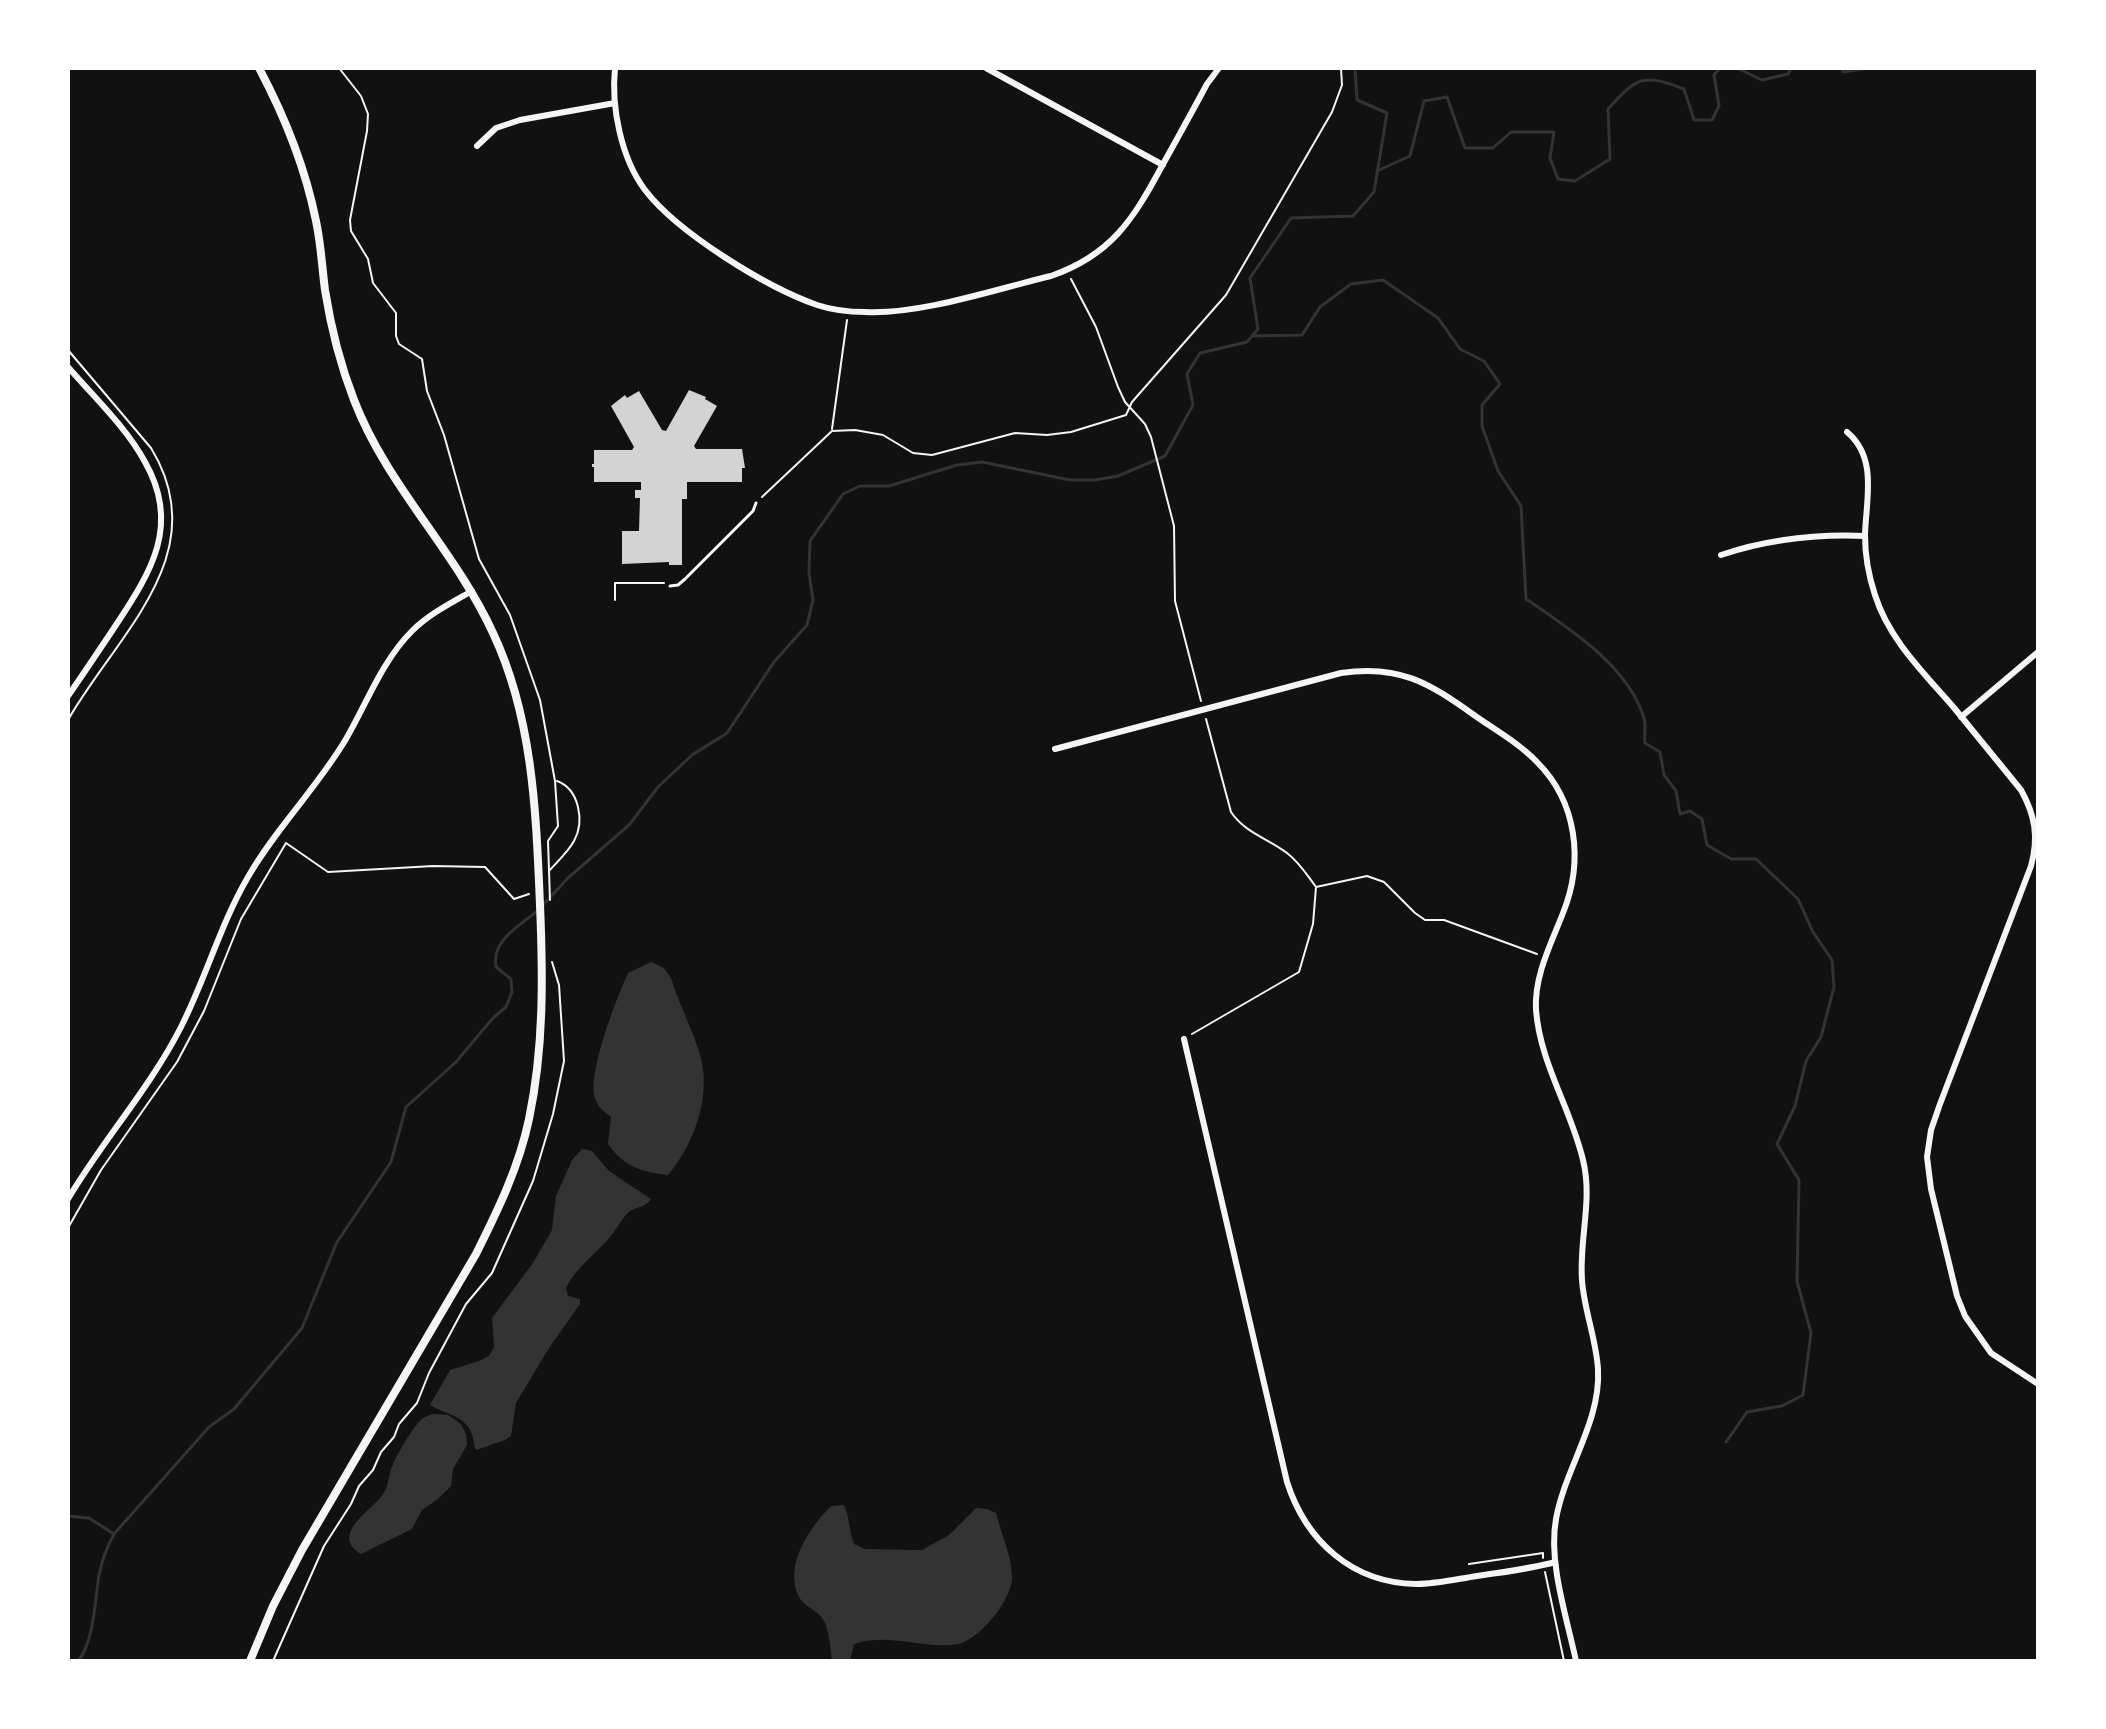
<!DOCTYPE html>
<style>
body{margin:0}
#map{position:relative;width:2106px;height:1729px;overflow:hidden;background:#111;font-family:Lato,sans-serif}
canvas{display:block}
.frame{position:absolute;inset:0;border:70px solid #fff;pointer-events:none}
</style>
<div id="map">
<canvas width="2106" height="1729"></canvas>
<div class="frame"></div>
</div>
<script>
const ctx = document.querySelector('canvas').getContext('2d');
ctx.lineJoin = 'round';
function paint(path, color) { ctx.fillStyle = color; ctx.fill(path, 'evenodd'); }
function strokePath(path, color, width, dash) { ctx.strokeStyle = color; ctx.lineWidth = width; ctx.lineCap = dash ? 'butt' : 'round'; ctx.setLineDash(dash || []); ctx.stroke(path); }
const water = new Path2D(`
 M651,962L664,968L671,978C679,1005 694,1031 701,1059C711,1098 693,1146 668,1175C642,1172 624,1167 608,1144L611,1117C605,1112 597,1107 595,1098C587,1074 617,997 628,973Z
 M582,1149L592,1151L609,1171L651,1199C645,1208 638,1206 630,1211C623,1216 617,1229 611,1236C596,1254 576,1267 566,1288L568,1296L580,1299V1304L549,1348L516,1403L511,1436L505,1440L476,1450C473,1444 474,1436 470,1430C461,1414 444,1414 430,1405L450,1370L479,1361L489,1356L494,1347L492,1318L533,1263L552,1230L556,1196L572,1160Z
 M433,1414L448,1415L461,1424L466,1434L467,1445L453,1469L451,1486L438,1499L422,1510L412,1529L361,1554C327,1533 378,1507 385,1491C388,1485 388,1479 390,1473C393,1460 412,1428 422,1419C424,1417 430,1415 433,1414Z
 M844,1505C850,1518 849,1531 854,1544L865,1549L922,1550L949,1535L976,1508L987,1509L996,1513C1001,1534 1013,1558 1012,1579C1010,1601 984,1633 964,1642C956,1646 943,1645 934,1645C907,1643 881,1635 854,1644L850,1661H832C830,1648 830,1635 825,1623C820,1610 806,1609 799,1597C783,1565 810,1527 831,1506Z`);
const stream = new Path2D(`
 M1737,68L1762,80L1788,74L1791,68
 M1842,68L1843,72L1868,68
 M1377,171L1410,156L1424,101L1447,97L1465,148H1493L1511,132H1554L1550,158L1558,179L1575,181L1610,159L1608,109C1637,77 1643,73 1684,89L1694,120H1712L1719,106L1714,75L1720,68
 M1253,336L1302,335L1320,307L1351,284L1383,280L1438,318L1460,349L1484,361L1500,384L1482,405V426L1498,471L1521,506L1526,599C1568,628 1628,665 1644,718C1646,725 1644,735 1645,743L1660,752L1664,775L1676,791L1680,814L1690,811L1702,819L1707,845L1731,859H1756L1798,899L1813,932L1832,960L1834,987L1821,1037L1806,1061L1795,1106L1777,1144L1799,1180L1797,1281L1811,1333L1803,1395L1782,1406L1747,1412L1726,1442
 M542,906L568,878L629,825L658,787L692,755L727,733L774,662L807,625L813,600L809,573L810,541L843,494L860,486H889L957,465L982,462L1070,480H1095L1118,476L1165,456L1193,405L1187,374L1200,353L1247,342L1258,329L1250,278L1291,218L1353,216L1374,192L1387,113L1357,100L1355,68
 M68,1516L89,1518L114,1534
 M78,1661C94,1643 95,1599 99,1575C102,1560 107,1547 114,1534L209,1427L234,1409L302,1328L337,1242L391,1162L406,1107L456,1062L493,1018L506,1007L512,992L511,979L496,967C491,940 520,926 537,911`);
const building = new Path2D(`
 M689,390L706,397L705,399L717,406L694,446L696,449H742L745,468H742V482H687V499H682V565H669V562L622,564V531H639L640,498H635V490H641V482H594V467H592V464H594V450H632L634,447L611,406L625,395L627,398L639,391L662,430L666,431Z`);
const path = new Path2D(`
 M339,68L361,96L368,114L367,131L350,220L351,231L368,259L373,283L396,313V336L399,344L422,359L427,391L444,435L479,559L510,615L540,700L555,781L558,826L548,841L550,900
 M1071,279L1096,327L1118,387L1125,402L1145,424L1151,437L1174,526L1175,601L1201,701
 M68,350L151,448C216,554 117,634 68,720
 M832,429L847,320
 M762,497L832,431L855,430L883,435L913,453L932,455L1015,433L1047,435L1071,432L1126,415L1132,402L1226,295L1332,112L1342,85L1341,68
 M615,600V583H664
 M286,843L328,872L433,866L485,867L514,899L529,894
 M549,871C557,862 568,852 574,841C585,821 579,789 557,781
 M1316,887L1367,876L1384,882L1415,913L1425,920H1444L1537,954
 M1192,1034L1299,972L1313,924L1316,887C1307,875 1300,863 1287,853C1269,839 1245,833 1231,812L1206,719
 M68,1228L101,1170L177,1062L204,1011L241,919L286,843
 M1469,1564L1543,1553V1558
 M1545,1572L1564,1661
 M273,1661L324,1546L351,1504L359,1486L373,1470L381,1452L394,1437L399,1424L417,1403L429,1373L466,1304L492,1273L533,1181L553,1114L564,1061L559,985L552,962`);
const service = new Path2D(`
 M670,586L678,585L685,579L753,511L756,503`);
const minor = new Path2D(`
 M615,68C611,107 621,158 645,190C678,233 766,287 817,305C832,310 850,312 865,312C920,315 996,289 1051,276C1111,255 1133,220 1162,166C1177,139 1192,112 1207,84L1219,68
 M986,68L1163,165
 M477,146L496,128L520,120L615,103
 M68,367C94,397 126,427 145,462C181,525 151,572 116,625C100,649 84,673 68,696
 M1847,432C1878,458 1866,499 1865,535C1865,554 1869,577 1875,595C1889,640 1925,674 1955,709C1977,736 1999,763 2021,790C2035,815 2039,837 2031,866L1940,1104L1931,1130L1927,1157L1931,1189L1957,1296L1965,1316L1991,1353L2038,1384
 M1721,555C1766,540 1817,534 1865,536
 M1961,717L2038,652
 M1055,749L1341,673C1399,664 1429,683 1474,715C1495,730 1519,743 1537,762C1577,802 1584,861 1563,913C1551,944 1534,976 1536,1010C1540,1063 1571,1109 1583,1160C1593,1200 1579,1239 1582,1280C1584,1310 1596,1338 1598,1369C1601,1422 1565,1468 1556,1519C1548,1562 1567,1618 1576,1661
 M1184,1039L1287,1482C1306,1541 1352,1583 1416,1584C1437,1584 1457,1579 1477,1576C1503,1572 1530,1569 1555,1562
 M68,1199C103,1140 150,1088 181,1027C206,978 220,925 248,877C276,828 317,788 346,739C367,703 382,661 412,631C429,614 451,603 472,591`);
const secondary = new Path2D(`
 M250,1661L273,1606L302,1550L476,1254C498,1210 519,1167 529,1119C544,1048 543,976 540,905C536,812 533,718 493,633C455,550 387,486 354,400C340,364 331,328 325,290C322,267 321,244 316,221C305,166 285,117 259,68`);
paint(water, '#333');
strokePath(stream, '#333', 3);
paint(building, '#d3d3d3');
strokePath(path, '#f5f5f5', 2);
strokePath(service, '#f5f5f5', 3);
strokePath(minor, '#f5f5f5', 6);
strokePath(secondary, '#f5f5f5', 8);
</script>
